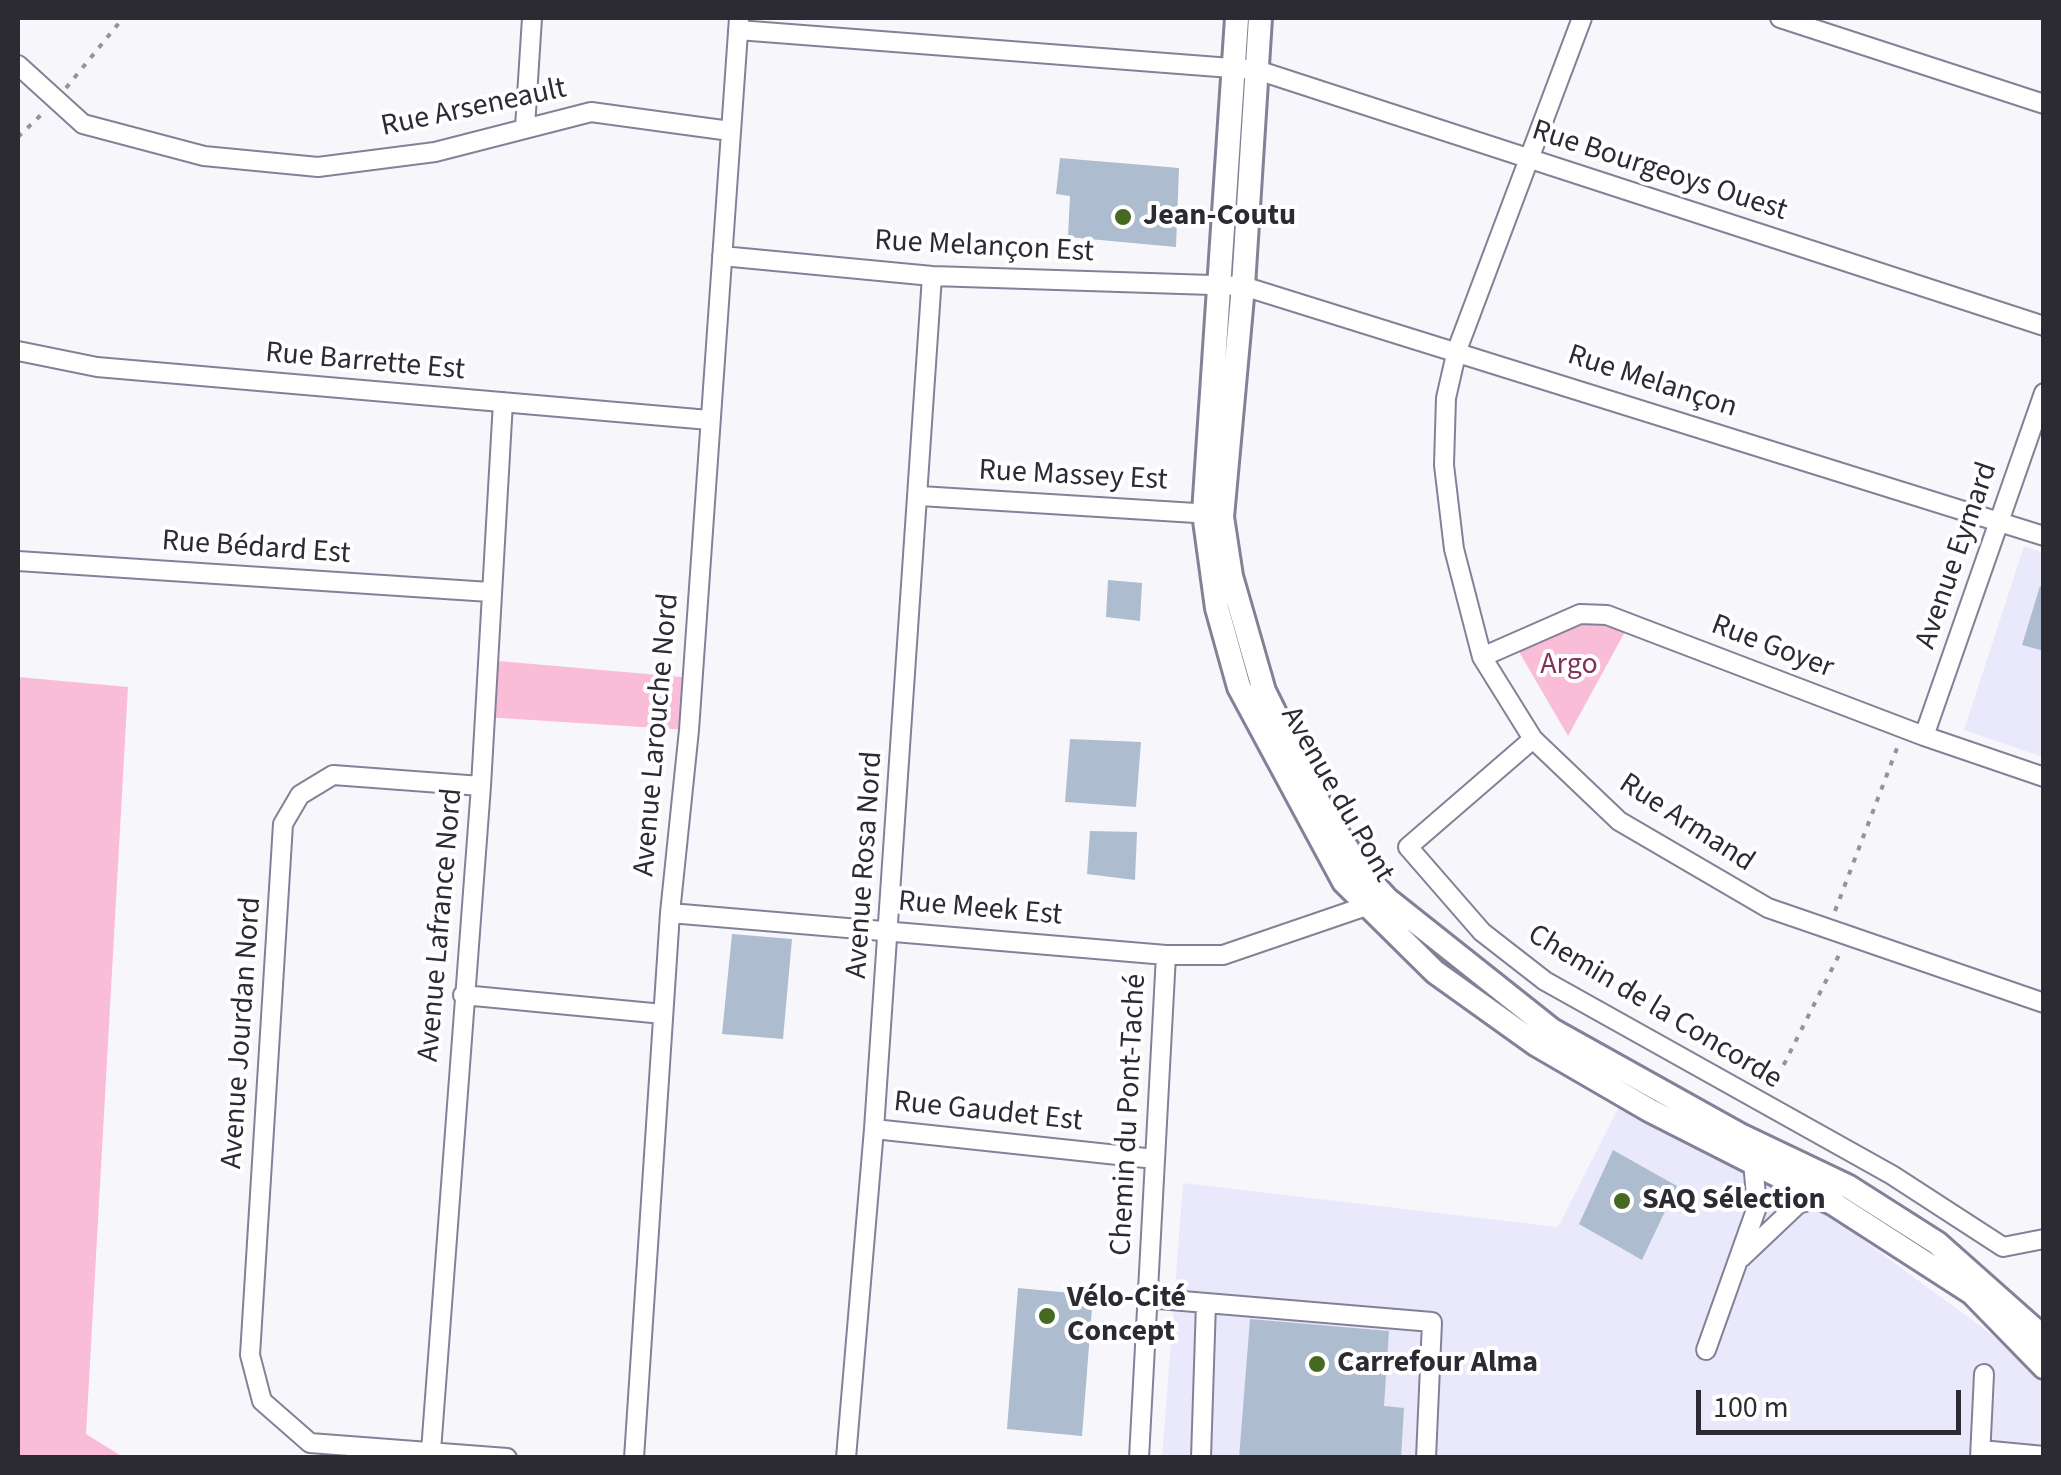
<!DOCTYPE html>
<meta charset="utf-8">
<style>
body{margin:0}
#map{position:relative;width:2061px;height:1475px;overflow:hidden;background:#f7f7fb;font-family:"Source Sans 3",sans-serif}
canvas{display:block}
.frame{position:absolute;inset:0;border:20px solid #2c2b34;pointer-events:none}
.scale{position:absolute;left:1696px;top:1390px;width:265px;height:45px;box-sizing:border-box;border:5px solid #2c2b34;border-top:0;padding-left:12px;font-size:30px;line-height:35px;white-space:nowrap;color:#2c2b34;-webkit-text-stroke:8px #fff;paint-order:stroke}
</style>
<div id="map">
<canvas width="2061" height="1475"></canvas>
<div class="frame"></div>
<div class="scale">100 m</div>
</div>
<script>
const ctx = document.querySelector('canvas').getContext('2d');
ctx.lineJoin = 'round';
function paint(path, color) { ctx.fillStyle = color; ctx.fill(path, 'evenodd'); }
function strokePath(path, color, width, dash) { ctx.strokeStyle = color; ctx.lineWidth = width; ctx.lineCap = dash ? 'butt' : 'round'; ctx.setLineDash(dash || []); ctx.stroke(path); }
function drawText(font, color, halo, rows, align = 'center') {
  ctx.font = font + ' "Source Sans 3",sans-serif'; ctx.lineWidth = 8; ctx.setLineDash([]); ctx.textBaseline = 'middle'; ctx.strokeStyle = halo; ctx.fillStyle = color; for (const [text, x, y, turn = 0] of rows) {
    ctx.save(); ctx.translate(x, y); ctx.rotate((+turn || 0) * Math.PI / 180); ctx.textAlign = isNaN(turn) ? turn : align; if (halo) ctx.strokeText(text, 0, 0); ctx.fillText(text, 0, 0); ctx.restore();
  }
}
const built = new Path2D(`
 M2024,546L2043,553V757L1964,730Z
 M1628,1089L1832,1217L2002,1342L2043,1385V1457L1162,1458L1183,1183L1558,1227Z`);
const green = new Path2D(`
 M1592,618L1627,628L1568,736L1518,650Z
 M487,660L693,678L689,730L484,717Z
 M18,677L128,687L86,1434L123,1457H18Z`);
const building = new Path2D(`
 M1060,158L1179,168L1176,247L1068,237L1070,196L1056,194Z
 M1108,580L1142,583L1140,621L1106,617Z
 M2040,586L2044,587V651L2022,645Z
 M1070,739L1141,742L1136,807L1065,802Z
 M1090,831L1137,832L1135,880L1087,874Z
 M732,934L792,939L783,1039L722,1034Z
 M1613,1150L1677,1186L1642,1260L1579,1224Z
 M1018,1288L1093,1295L1082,1436L1007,1429Z
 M1250,1319L1389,1331L1384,1406L1404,1408L1401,1458H1239Z`);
const path = new Path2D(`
 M66,88L123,18
 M18,137L43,113
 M1835,911L1899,743
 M1772,1088L1842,949`);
const minor = new Path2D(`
 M1582,18L1457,350L1446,398L1444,465L1454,549L1482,657L1533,739L1619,821L1768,908L2044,1003
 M1780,18L2044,104
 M738,30L1257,70L2044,326
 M18,65L83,124L204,156L318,167L435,152L591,112L730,131
 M525,127L532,18
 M722,256L932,276L1243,286L2044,536
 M18,351L97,367L709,420
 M920,496L1212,514
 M18,561L490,592
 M1482,657L1580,614L1607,615L1924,736L2044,777
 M1924,736L2044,393
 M1533,739L1408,847L1482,932L1545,981L1892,1175L2003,1247L2044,1239
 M481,786L333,775L300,795L283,824L250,1355L262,1401L310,1443L507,1458
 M670,913L1166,955H1223L1378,902
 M463,995L663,1014
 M874,1129L1155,1159
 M1741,1258L1798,1204L1822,1197
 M1147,1298L1432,1322L1426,1458
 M1706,1350L1757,1207L1753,1162
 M1981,1450L2044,1456
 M431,1451L481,786L503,402
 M634,1458L670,913L689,730L739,18
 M846,1458L874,1129L932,276
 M1139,1458L1166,955
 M1201,1458L1206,1303
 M1980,1458L1984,1374`);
const major = new Path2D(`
 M1237,18L1204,513L1217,608L1239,687L1344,882L1435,972L1537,1045L1649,1110L1834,1204L1972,1293L2044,1367
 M1260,18L1243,286L1222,517L1231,576L1264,691L1321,807L1362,872L1387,899L1552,1030L1742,1136L1849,1187L1937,1243L2044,1338`);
const markers = [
 [1123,217,10,"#466922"],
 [1622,1201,10,"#466922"],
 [1047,1316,10,"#466922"],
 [1317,1364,10,"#466922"]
];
const streetNames = [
 ["Rue Arseneault",474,109,-12],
 ["Rue Bourgeoys Ouest",1659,172,18],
 ["Rue Melançon Est",984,248,3],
 ["Rue Barrette Est",365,363,5],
 ["Rue Melançon",1652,383,18],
 ["Rue Massey Est",1073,477,3],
 ["Rue Bédard Est",256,549,4],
 ["Avenue Eymard",1958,556,-71],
 ["Rue Goyer",1772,648,21],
 ["Avenue Larouche Nord",658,735,-85],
 ["Avenue du Pont",1336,795,60],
 ["Rue Armand",1686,824,33],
 ["Avenue Rosa Nord",866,865,-86],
 ["Rue Meek Est",980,910,5],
 ["Avenue Lafrance Nord",442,925,-85],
 ["Chemin de la Concorde",1654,1008,31],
 ["Avenue Jourdan Nord",243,1033,-86],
 ["Rue Gaudet Est",988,1113,6],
 ["Chemin du Pont-Taché",1130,1115,-87]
];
const poiNames = [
 ["Jean-Coutu",1143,217],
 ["SAQ Sélection",1642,1201],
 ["Vélo-Cité",1067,1299],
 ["Concept",1067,1333],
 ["Carrefour Alma",1337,1364]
];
const parkNames = [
 ["Argo",1569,666]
];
paint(built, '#eae9fc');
paint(green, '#fabdd7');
paint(building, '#aebcd0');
strokePath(minor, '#838197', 22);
strokePath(major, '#838197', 28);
strokePath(path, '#939399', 4, [5, 8]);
strokePath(minor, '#fff', 18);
strokePath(major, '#fff', 22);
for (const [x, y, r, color] of markers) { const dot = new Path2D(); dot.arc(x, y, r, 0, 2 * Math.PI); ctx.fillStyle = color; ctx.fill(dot); strokePath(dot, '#fff', 4); }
drawText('30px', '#2c2b34', '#fff', streetNames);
drawText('bold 30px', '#2c2b34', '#fff', poiNames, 'left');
drawText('30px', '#81315a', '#fff', parkNames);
</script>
